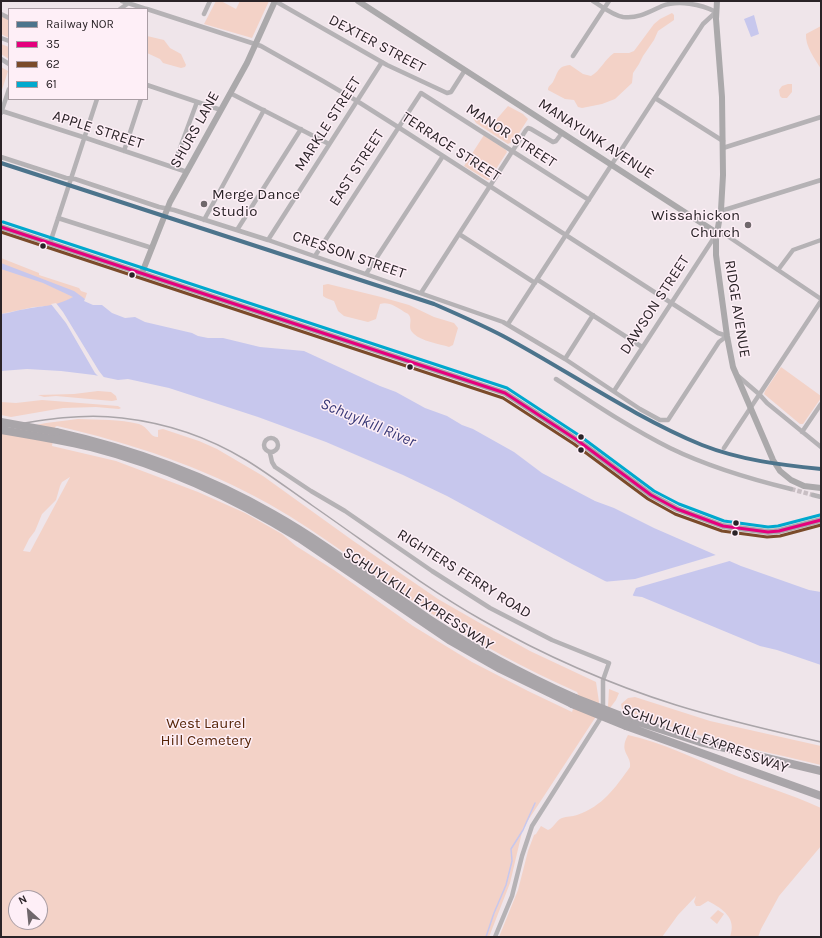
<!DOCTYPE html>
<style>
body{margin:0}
#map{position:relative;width:822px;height:938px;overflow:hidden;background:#efe5ea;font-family:Karla,sans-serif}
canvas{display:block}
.frame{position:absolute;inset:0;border:2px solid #2a2327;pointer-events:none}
.legend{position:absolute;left:8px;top:8px;width:140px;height:92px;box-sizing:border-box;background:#feeff7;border:1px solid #a99da4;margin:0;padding:5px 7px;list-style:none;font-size:12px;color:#2a2327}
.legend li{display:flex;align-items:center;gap:8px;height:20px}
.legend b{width:20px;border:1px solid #a99da4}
.north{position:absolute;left:8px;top:890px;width:40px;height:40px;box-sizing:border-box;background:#feeff7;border:1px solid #a99da4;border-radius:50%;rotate:333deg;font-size:11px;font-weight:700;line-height:16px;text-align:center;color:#2a2327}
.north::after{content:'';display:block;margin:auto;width:14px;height:18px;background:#6f676b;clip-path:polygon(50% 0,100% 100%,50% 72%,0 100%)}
</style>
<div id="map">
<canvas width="822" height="938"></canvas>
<div class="frame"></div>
<ul class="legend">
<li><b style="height:5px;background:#4c748c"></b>Railway NOR</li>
<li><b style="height:5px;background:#e5007d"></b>35</li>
<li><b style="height:5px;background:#7a4b2a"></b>62</li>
<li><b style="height:5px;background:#00a9ce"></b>61</li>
</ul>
<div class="north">N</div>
</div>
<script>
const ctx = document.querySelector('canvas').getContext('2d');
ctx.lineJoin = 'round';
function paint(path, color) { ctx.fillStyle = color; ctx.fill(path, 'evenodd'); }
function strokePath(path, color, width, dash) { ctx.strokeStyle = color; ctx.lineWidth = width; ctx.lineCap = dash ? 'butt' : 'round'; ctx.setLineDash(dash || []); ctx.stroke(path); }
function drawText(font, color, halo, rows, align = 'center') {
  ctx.font = font + ' Karla,sans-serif'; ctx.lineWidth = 3; ctx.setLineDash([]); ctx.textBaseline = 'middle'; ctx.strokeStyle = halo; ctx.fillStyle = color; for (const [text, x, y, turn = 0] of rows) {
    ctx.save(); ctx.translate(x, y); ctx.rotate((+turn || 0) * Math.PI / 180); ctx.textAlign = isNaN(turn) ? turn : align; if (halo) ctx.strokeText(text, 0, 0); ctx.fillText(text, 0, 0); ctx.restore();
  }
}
const green = new Path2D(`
 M216,1H221L236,9L240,1H269L252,38L204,24Z
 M672,13L674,15V20L658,31L654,40L643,56L639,64L633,73L632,83L615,99L602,104L582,108L578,107L574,100L565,99L548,90C548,86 550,86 553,82C558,73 557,66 570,65L583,74L591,76C600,71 605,59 614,53H629L634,51L654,24L660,19Z
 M1,16L9,20V38L1,34Z
 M821,26V69C815,59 805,46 806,34Z
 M147,36L164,40L170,48L181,54L186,65L185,67L181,68L163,63L160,59L147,53Z
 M1,44L9,47V59L1,54Z
 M1,67L8,71L1,93Z
 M788,84H792V92L787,98H782L780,96L779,90L782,86Z
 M508,106L523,114L528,119L514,141L508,144L476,123L473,118L476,116L483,115L490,120L495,121Z
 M484,135L506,150L507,152L489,180H487L464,166Z
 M1,258L39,273V275L79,288L81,291L87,293L85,299L76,296L60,304L53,306L34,307L1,314Z
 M328,284L381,297L409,305L434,317L454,323L458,328L453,345L449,347C440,344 421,341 414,334C407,328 412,323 410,317C409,313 405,313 403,311C397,307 388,301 380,304L376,319L368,322L344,316L338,311L334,301L326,298L323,296V285Z
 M781,367L821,396V398L803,424H800L764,394L765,391Z
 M98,391L111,392L116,396L117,400L112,401L56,396L44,397L38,395L74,394Z
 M42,400L118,406L121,408L119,409L96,407L63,408L11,417L1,415V402L16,403Z
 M78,419C98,420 120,419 139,424C149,427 150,438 158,437V430L163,429L199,441L217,449L263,476L352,540L438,599L478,622L530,651L596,682L599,702L597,715L523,828L510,883L489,937H1V432L46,423ZM57,426C131,443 203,467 269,504C325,536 375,576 429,612C476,643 526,669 577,692L578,694L572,712L528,691L472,662L413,626L334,570L296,546L282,534L245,513L198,492L116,461L52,446L55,427ZM70,477L30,552L23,551L29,539L35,531L42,514L56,500L60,486L62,482ZM16,898H40V922H16Z
 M609,689L619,693L616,700L610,708L608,707Z
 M635,697L710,721L821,746V765C754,749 686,735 622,709L621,704L628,698Z
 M628,735C663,743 696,759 729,773C759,785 791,794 821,808V846L779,896L761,929L758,937H730C737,918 723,909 708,901L700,906H696L694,902L696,896L678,915L662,937H499L518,890L528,851L534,835L536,834L541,826L548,830C554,828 556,820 562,818C567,816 572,817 577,815C603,806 615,788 630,767C632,755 618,753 628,735Z
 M718,910L724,914L717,924L710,918Z`);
const water = new Path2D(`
 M754,15L759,34L751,37L744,19Z
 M1,263L74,291L85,299L84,301L93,305H102L112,313L125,318L135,317L145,322L192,333L198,336L208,338H223L260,347L304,351L380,386L396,392L425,408L447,416L462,425L473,429L514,452L542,473L595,501L614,508L654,528L741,566L809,590L821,592V665L777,650L760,646L642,597L634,596L572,564L447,496L403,475L326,442L258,417L169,388L128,379L118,380L94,375L61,371L27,369L1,371V314C10,313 18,310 26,309C46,305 54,307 73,297L43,283L1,269Z`);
const pier = new Path2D(`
 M56,303L63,312L99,371L106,380L100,378L95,373L66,323L51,304Z
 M719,554L733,560L636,588L632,597L603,582L635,579Z`);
const stream = new Path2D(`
 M486,937L494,913L506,885L512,861L511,849L523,830L535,803`);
const streetTunnel = new Path2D(`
 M791,489L813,495`);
const street = new Path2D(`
 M122,1L146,9
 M275,1L387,65L447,93L451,92L465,70
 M120,9L130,2
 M147,9L261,46L323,81L357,101L398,127L718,333L727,336
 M1,14L9,18
 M204,14L210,1
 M1,38L9,41
 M573,56L609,1
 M1,59L9,64
 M147,85L221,110
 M230,93L329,144
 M655,98L723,141
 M2,111L89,139L187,172
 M1,113L9,89
 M723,148L821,117
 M124,151L141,99
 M1,157L66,178L75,179L159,207L174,210L268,240L503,322L565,359L640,409L660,420H668L719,342L727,336
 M173,167L197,102
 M721,211L821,180
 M58,218L152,248
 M204,220L264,110
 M237,230L301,129
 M459,234L535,283
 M268,240L382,62
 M50,243L97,99
 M315,256L421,93L589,200
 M778,270L793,250L821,240
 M366,274L443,156
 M538,280L642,347
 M421,293L526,130L528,128L531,129L553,142L556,141L562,133
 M508,324L703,24L716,12C701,4 678,0 662,6C649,12 638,19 623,17C612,15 603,7 593,1
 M565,359L593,315
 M738,376L759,394L767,403L821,447
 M556,379C593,403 630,428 670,448C709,467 750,479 791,489
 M614,391L717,233L726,235L821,299
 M802,432L821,404
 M264 445a7 7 0 1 1 14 0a7 7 0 1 1-14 0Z
 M724,448L821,301
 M270,453L272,462L275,467L311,491L345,511L432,571L490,608L552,640L609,663L603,680V707L600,719L532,826L522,856L512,896L495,937
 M813,495L821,497`);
const secondary = new Path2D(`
 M358,1L717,233
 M717,1L716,19L722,97L723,175L721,210L716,239V255L727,336L733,367L773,460L780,471L791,480L804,486L821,488
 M1,227L505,393L577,440L651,495L677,509L723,526L768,532L779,531L821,520
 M142,273L170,202L247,63L275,1`);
const highway = new Path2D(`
 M1,430C31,435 61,440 91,447C165,466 234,498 299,538L449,640L500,669L572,704
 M56,432C132,449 205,475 273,514C328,545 377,584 429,619C475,649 524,675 575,698
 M629,719L700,742L821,771
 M626,726L821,796`);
const rail = new Path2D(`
 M1,427C42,420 81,413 122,418C166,423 208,437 246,460C269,474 291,491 313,506C368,544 424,587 482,620C543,655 609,684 676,705C724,720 773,731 821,742`);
const highwayBridge = new Path2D(`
 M1,422L56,432
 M575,698L629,719
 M572,704L626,726`);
const bus1 = new Path2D(`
 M1,227L505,393L577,440L651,495L677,509L723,526L768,532L779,531L821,520`);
const bus2 = new Path2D(`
 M1,232L503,398L574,444L648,499L675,514L722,531L767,537L780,536L821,525`);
const bus3 = new Path2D(`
 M3,222L507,388L580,436L654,491L679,504L724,521L768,527L778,526L820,515`);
const rail1 = new Path2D(`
 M1,163L434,304C457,314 480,324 503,336C570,372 632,416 702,445C740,460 781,465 821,469`);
const markers = [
 [204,204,4,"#6f676b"],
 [748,225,4,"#6f676b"],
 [43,246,3.5,"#2a2327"],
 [132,275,3.5,"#2a2327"],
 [410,367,3.5,"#2a2327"],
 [581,437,3.5,"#2a2327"],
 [581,450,3.5,"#2a2327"],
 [736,523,3.5,"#2a2327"],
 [735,533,3.5,"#2a2327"]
];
const streetNames = [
 ["DEXTER STREET",377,44,28],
 ["MARKLE STREET",328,124,-57],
 ["APPLE STREET",98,130,18],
 ["SHURS LANE",195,130,-61],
 ["MANOR STREET",511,136,33],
 ["MANAYUNK AVENUE",596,139,33],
 ["TERRACE STREET",451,147,33],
 ["EAST STREET",357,168,-57],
 ["CRESSON STREET",349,255,19],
 ["DAWSON STREET",655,305,-57],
 ["RIDGE AVENUE",737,309,81],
 ["RIGHTERS FERRY ROAD",464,574,32],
 ["SCHUYLKILL EXPRESSWAY",418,599,33],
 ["SCHUYLKILL EXPRESSWAY",705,739,20]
];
const poiNames = [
 ["Merge Dance",212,195],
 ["Studio",212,212],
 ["Wissahickon",740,216,"right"],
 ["Church",740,233,"right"]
];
const parkNames = [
 ["West Laurel",206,724],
 ["Hill Cemetery",206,741]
];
const waterNames = [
 ["Schuylkill River",368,423,23]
];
paint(green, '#f3d2c7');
paint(water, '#c7c7ed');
paint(pier, '#efe5ea');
strokePath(stream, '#c7c7ed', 1.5);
strokePath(streetTunnel, '#c8bec3', 4.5, [4.5, 2]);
strokePath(street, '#b5b2b5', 4.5);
strokePath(secondary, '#aba9ab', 6);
strokePath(highway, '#a9a5a9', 8);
strokePath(rail, '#aaa5a9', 1.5);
strokePath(highwayBridge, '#a9a5a9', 8);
strokePath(bus1, '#e5007d', 3);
strokePath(bus2, '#7a4b2a', 3);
strokePath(bus3, '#00a9ce', 3);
strokePath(rail1, '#4c748c', 4);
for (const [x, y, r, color] of markers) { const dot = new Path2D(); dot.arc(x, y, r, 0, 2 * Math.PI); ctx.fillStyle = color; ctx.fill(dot); strokePath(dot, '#feeff7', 1.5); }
drawText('15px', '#2a2327', '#feeff7', streetNames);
drawText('15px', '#2a2327', '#feeff7', poiNames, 'left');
drawText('15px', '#562509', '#feeff7', parkNames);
drawText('italic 16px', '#393977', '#feeff7', waterNames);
</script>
